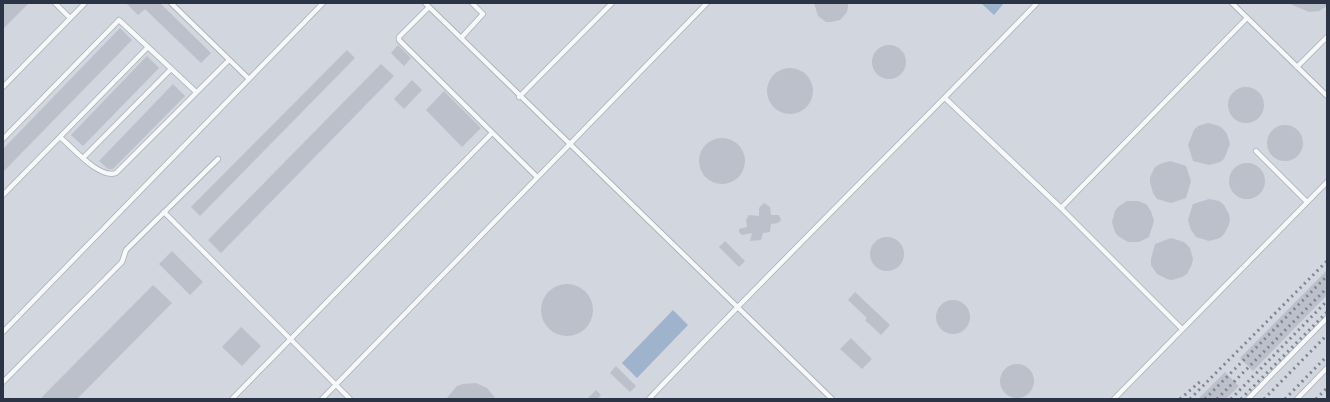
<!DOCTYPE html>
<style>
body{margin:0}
#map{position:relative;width:1330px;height:402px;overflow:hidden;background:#e4e7ec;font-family:Barlow,sans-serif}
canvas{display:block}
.frame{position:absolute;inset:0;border:4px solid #2b3445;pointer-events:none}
</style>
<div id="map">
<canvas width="1330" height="402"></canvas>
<div class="frame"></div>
</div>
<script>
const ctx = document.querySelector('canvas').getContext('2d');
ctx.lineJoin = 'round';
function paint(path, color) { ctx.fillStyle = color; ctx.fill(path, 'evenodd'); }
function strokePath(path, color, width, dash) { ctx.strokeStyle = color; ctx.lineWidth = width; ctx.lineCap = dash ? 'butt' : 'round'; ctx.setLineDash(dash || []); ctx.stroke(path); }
const built = new Path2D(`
 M3,3H1327V399H3Z`);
const water = new Path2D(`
 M981,3H1004L994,15Z
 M673,310L688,325L637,378L622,363Z`);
const building = new Path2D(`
 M3,3H29L3,29Z
 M126,3H160L211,53L201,63L145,9L138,15Z
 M814,3H848V7L847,12L840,20L831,22H826L818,16Z
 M1288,3H1327V6L1319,11L1309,12Z
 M120,28L132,40L3,172V149Z
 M872 62a17 17 0 1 1 34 0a17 17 0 1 1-34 0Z
 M398,45L411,58L404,66L391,53Z
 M347,50L355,58L200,216L191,207Z
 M147,56L159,68L83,146L71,135Z
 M381,64L394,76L221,253L208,240Z
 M767 91a23 23 0 1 1 46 0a23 23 0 1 1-46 0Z
 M412,80L422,90L404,109L394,99Z
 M173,84L185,96L113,169H108L99,161Z
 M1228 105a18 18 0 1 1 36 0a18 18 0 1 1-36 0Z
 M444,91L481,128L462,147L426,110Z
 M1208,123L1219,126L1223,129L1227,134L1230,144L1224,159L1220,162L1209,165L1193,161L1188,145L1194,130L1198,126Z
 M1267 143a18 18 0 1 1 36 0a18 18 0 1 1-36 0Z
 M699 161a23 23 0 1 1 46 0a23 23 0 1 1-46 0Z
 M1170,161L1186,166L1191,181L1186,198L1171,203L1157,199L1153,193L1150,182V177L1155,167L1160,164Z
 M1229 181a18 18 0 1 1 36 0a18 18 0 1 1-36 0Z
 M1209,199L1219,201L1224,205L1229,214L1230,219L1229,225L1224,234L1220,238L1209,241L1196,237L1191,230L1188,220L1193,204Z
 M1127,201H1138L1146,204L1151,211L1154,221L1149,237L1139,242H1128L1118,236L1115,232L1112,222L1115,211L1118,207Z
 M764,203L770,207L771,215H779L781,220L778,223L771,224L770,232L763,233L761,240L750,241L752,233L742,235L739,232V229L747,227L746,220L749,215L759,216V208Z
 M870 254a17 17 0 1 1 34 0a17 17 0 1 1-34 0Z
 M1171,238L1184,242L1190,248L1193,259L1192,264L1187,274L1182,277L1172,280L1167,279L1157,274L1151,265V259L1155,244Z
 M725,241L745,261L739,267L719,247Z
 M172,251L203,282L190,295L159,264Z
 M1327,270V295L1253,371L1240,358Z
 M541 310a26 26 0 1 1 52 0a26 26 0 1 1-52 0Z
 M153,285L172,303L77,399H40Z
 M855,292L890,325L881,335L865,320L867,318L848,300Z
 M936 317a17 17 0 1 1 34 0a17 17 0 1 1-34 0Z
 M241,327L261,346L242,366L222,347Z
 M851,338L872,359L862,369L840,349Z
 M1000 381a17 17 0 1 1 34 0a17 17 0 1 1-34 0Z
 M616,366L636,386L630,392L610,373Z
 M1225,372L1239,386L1226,399H1198Z
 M476,383L487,388L496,399H446L457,386L463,384Z
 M596,390L601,395L598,399H587Z`);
const lane = new Path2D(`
 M55,3L70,18
 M171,3L249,79
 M425,3L832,399
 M1232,3L1327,96
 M429,7L399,37V40L537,177
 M461,38L483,14L472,3
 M148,47L196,92
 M1297,67L1327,37
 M3,87L85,3
 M519,97L612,3
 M945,98L1061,208L1182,329
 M60,137C73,148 99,179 116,173L229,60
 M3,139L119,20L148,47L3,195
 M1256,151L1307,202
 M83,158L171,69
 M1061,208L1247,18
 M164,212L350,399
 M3,332L323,3
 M3,382L122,262L126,250L218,159
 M232,399L492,133
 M322,399L707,3
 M649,399C776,265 909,136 1037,3
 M1114,399L1327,182
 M1248,399L1327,318
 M1297,399L1327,368`);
const rail = new Path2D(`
 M1180,399L1202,380
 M1190,399L1327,261
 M1205,399L1327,276
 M1217,399L1327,288
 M1231,399L1327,301
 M1241,399L1327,312
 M1264,399L1327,335
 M1285,399L1327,356
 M1316,399L1327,388`);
paint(built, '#d2d6de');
paint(water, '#9fb4cc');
paint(building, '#bbc0ca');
strokePath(lane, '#a9aeb7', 6);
strokePath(lane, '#f7f8fa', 4.5);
strokePath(rail, '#7d8696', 3, [2, 4]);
</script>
